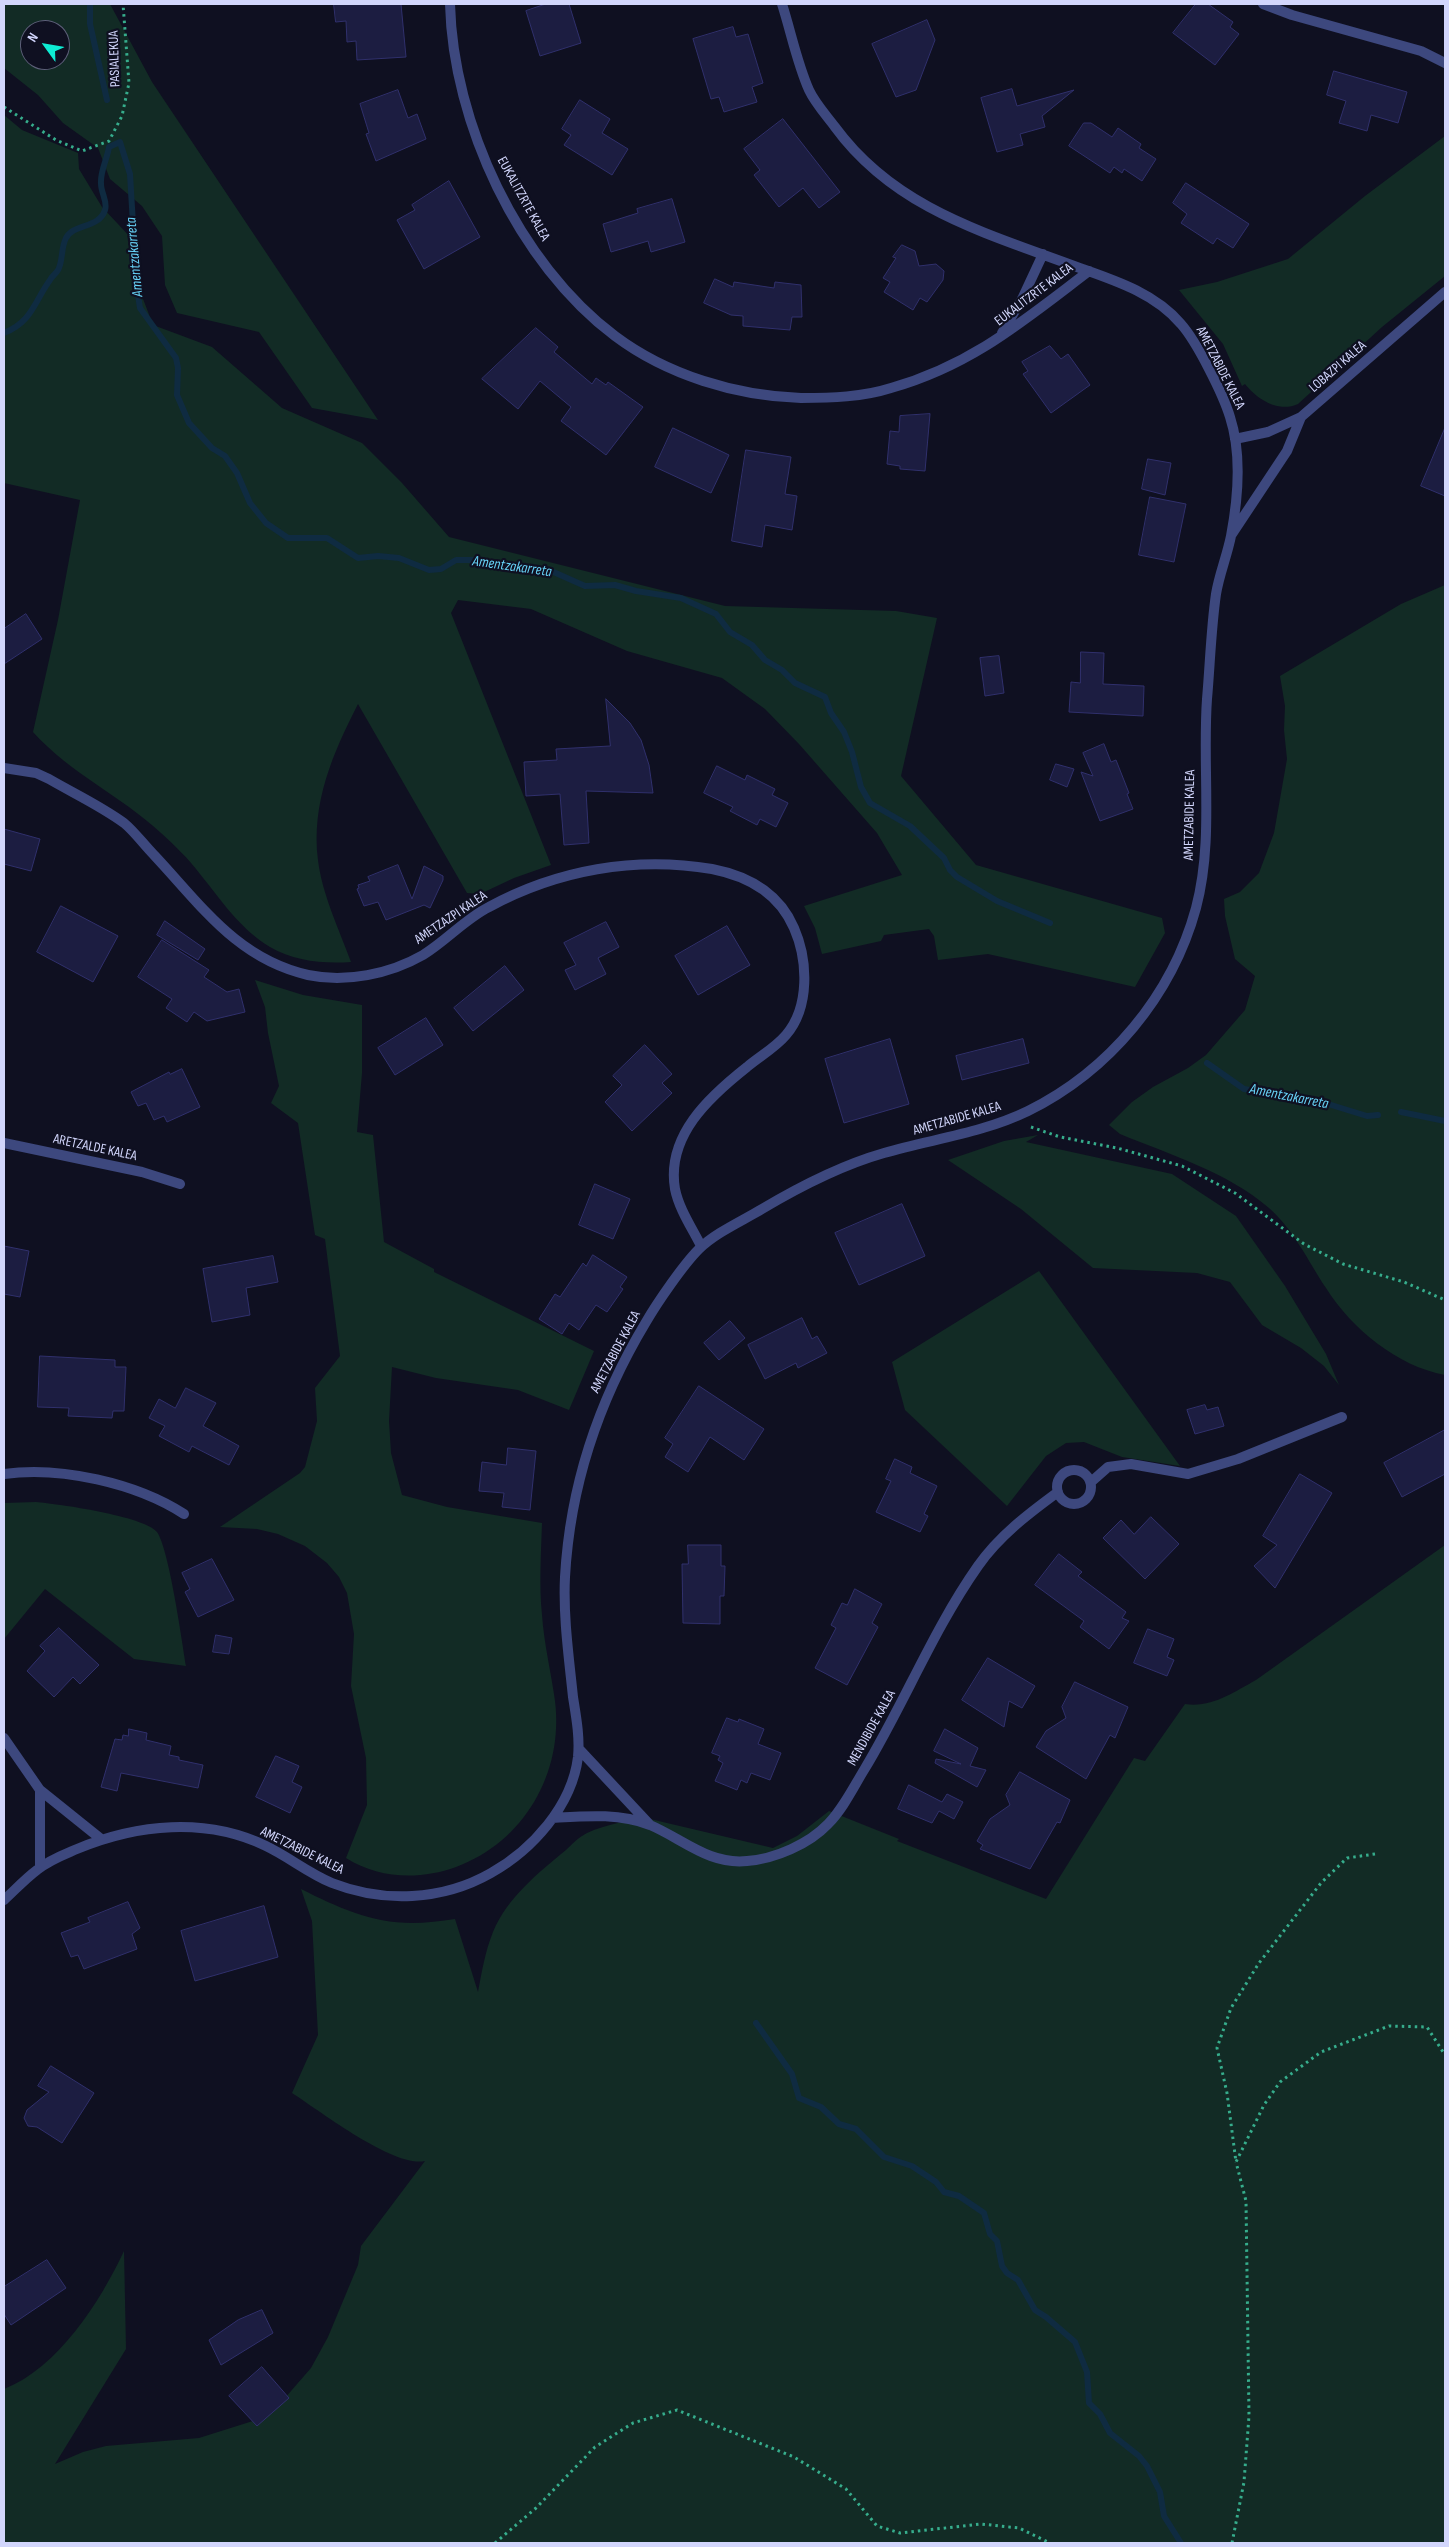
<!DOCTYPE html>
<style>
body{margin:0}
#map{position:relative;width:1449px;height:2547px;overflow:hidden;background:#0f1021;font-family:"Sofia Sans Condensed",sans-serif}
canvas{display:block}
.frame{position:absolute;inset:0;border:5px solid #d2d6fc;pointer-events:none}
.north{position:absolute;left:20px;top:20px;width:50px;height:50px;box-sizing:border-box;background:#0f1021;border:1px solid #5d5f79;border-radius:50%;rotate:302deg;font-size:14px;font-weight:700;line-height:20px;text-align:center;color:#d2d6fc}
.north::after{content:'';display:block;margin:auto;width:18px;height:22px;background:#0eecd3;clip-path:polygon(50% 0,100% 100%,50% 72%,0 100%)}
</style>
<div id="map">
<canvas width="1449" height="2547"></canvas>
<div class="frame"></div>
<div class="north">N</div>
</div>
<script>
const ctx = document.querySelector('canvas').getContext('2d');
ctx.lineJoin = 'round';
function paint(path, color) { ctx.fillStyle = color; ctx.fill(path, 'evenodd'); }
function strokePath(path, color, width, dash) { ctx.strokeStyle = color; ctx.lineWidth = width; ctx.lineCap = dash ? 'butt' : 'round'; ctx.setLineDash(dash || []); ctx.stroke(path); }
function drawText(font, color, halo, rows, align = 'center') {
  ctx.font = font + ' "Sofia Sans Condensed",sans-serif'; ctx.lineWidth = 4.5; ctx.setLineDash([]); ctx.textBaseline = 'middle'; ctx.strokeStyle = halo; ctx.fillStyle = color; for (const [text, x, y, turn = 0] of rows) {
    ctx.save(); ctx.translate(x, y); ctx.rotate((+turn || 0) * Math.PI / 180); ctx.textAlign = isNaN(turn) ? turn : align; if (halo) ctx.strokeText(text, 0, 0); ctx.fillText(text, 0, 0); ctx.restore();
  }
}
const green = new Path2D(`
 M4,4H110L152,82L378,420L312,408L259,332L177,313L165,285L162,236L142,206L110,179L98,148L63,123L38,95L4,68ZM30,30H60V60H30Z
 M4,115L22,130L78,153L79,169L102,207L133,240L140,291L153,325L212,347L282,408L362,443L402,483L449,537L725,606L896,611L937,618L901,776L976,865L1162,918L1165,933L1135,987L988,954L938,960L934,936L929,929L884,935L881,941L822,954L815,928L804,906L902,875L877,833L799,744L765,709L722,678L627,651L531,609L458,600L451,613L551,865L514,878L480,894L467,893L358,704C333,753 311,803 318,860C322,894 339,929 351,962C323,964 294,961 270,947C240,929 221,900 200,874C189,859 174,845 161,833C120,795 71,774 33,732L58,620L80,500L4,483Z
 M1445,136V276L1382,327L1298,404C1278,413 1257,399 1245,384L1242,386L1223,344L1179,290L1217,282L1288,259L1365,196Z
 M1445,585V1375C1397,1366 1352,1329 1326,1288C1308,1261 1294,1230 1269,1208C1227,1172 1171,1155 1120,1134L1109,1125L1132,1102L1153,1087L1188,1068L1206,1055L1245,1010L1255,976L1235,959L1225,916L1224,899L1240,892L1259,873L1274,833L1287,759L1284,730L1285,706L1280,676L1401,604Z
 M255,980L303,995L362,1005V1073L357,1132L373,1135L384,1242L434,1269V1272L594,1351L569,1410L518,1390L436,1378L392,1367L389,1421L391,1453L402,1495L447,1507L542,1523C541,1554 539,1585 542,1615C544,1644 551,1672 555,1701C564,1773 524,1842 456,1867C420,1880 379,1879 346,1858L367,1805L366,1758L351,1686L354,1634L347,1593L339,1577L327,1563L305,1546L278,1534L257,1529L220,1527L300,1473L305,1467L317,1421L315,1388L340,1356L325,1239L315,1235L298,1123L271,1103L279,1086L268,1033L265,1007Z
 M1038,1135L1026,1142L1172,1174L1236,1216L1285,1286L1326,1354L1339,1385L1324,1366L1301,1348L1262,1325L1230,1282L1197,1273L1093,1268L1021,1209L948,1160L1004,1141Z
 M1039,1271L1180,1466L1122,1457L1084,1442L1066,1443L1046,1456L1007,1506L905,1410L892,1362Z
 M36,1502C58,1504 144,1516 157,1532C169,1549 182,1641 186,1666L134,1659L45,1589L4,1639V1503Z
 M1445,1545V2543H4V2389C58,2368 100,2302 124,2251L126,2349L55,2464L83,2452L106,2446L199,2438L256,2420L278,2406L311,2368L328,2337L358,2265L361,2246L425,2161C394,2168 320,2111 292,2093L318,2035L312,1921L301,1889C337,1907 371,1923 412,1923C426,1923 441,1921 455,1919L478,1992C482,1971 485,1952 493,1932C507,1898 538,1873 566,1850C572,1844 579,1837 587,1833C607,1824 628,1820 650,1819L773,1848L797,1836L829,1811L899,1839L897,1841L1046,1899L1134,1758L1145,1761L1185,1704C1212,1708 1234,1692 1256,1680Z`);
const stream = new Path2D(`
 M90,4V24L107,100
 M4,333C32,322 34,302 50,280C52,276 58,272 59,268C63,258 61,248 66,238C74,223 99,229 105,210C108,202 101,193 101,184C100,171 107,160 109,147L120,142L130,174L134,241L132,256L140,308L176,358L178,368L177,395L189,423L212,448L225,456L237,473L250,503L266,523L288,538H327L358,558L378,556L399,558L429,570L441,569L456,560H474L486,564H504L549,570L585,586L615,585L636,591L681,598L716,614L730,632L752,645L765,660L782,670L795,683L825,697L831,713L844,732L852,752L861,787L870,803L910,826L944,858L950,870L957,877L997,901L1050,923
 M1207,1063L1244,1089L1315,1100L1367,1116L1378,1115
 M1401,1112L1445,1121
 M756,2023L792,2074L799,2098L821,2107L839,2124L856,2129L884,2157L912,2166L936,2182L944,2192L959,2196L984,2213L990,2234L997,2241L1002,2266L1007,2273L1018,2280L1035,2310L1046,2317L1075,2342L1087,2372L1089,2403L1100,2414L1110,2433L1139,2456L1147,2466L1160,2492L1164,2516L1181,2543`);
const building = new Path2D(`
 M334,4H401L406,57L357,60L356,41L347,42L346,21L336,22Z
 M546,4H569L581,43L540,56L526,11Z
 M1196,4H1208L1233,22L1230,27L1239,34L1215,65L1173,33Z
 M927,20L935,40L916,90L896,97L872,44Z
 M733,27L736,37L748,34L763,83L752,87L757,102L724,112L719,97L711,99L693,39Z
 M1334,71L1407,92L1398,123L1371,115L1367,131L1339,123L1346,101L1327,95Z
 M1012,89L1017,106L1074,90L1042,116L1045,127L1020,134L1023,145L997,152L981,98Z
 M398,90L408,118L417,114L426,139L376,161L366,134L369,133L360,104Z
 M580,100L610,119L602,133L628,149L612,175L564,145L571,135L562,129Z
 M783,119L840,192L819,208L803,188L779,207L754,175L760,170L744,149Z
 M1084,123H1091L1112,137L1118,128L1141,144L1139,148L1156,159L1142,181L1124,169L1122,173L1114,167L1110,173L1069,146Z
 M449,181L480,237L424,269L397,220L415,210L412,205Z
 M1186,183L1249,224L1233,248L1217,238L1213,244L1181,223L1187,214L1173,203Z
 M672,199L685,242L651,252L648,241L611,252L603,224L638,213L637,209Z
 M902,245L915,251L919,266L936,264L944,271L943,280L927,302L920,298L913,310L884,292L890,282L883,278L896,258L893,257Z
 M715,279L733,287L734,282L774,288L775,282L801,285L802,317H792L790,330L743,326V316L731,315L704,303Z
 M536,328L558,347L554,352L592,384L596,378L606,385L608,382L643,407L606,455L561,421L571,407L540,381L518,409L482,379Z
 M1050,346L1061,359L1068,354L1090,385L1051,413L1023,374L1028,371L1022,362Z
 M930,414L925,471L900,469V466L887,464L890,431L899,432L900,416Z
 M673,428L729,455L711,493L655,467Z
 M1445,428V496L1421,486Z
 M746,450L791,457L785,494L797,496L792,530L765,525L762,547L732,541Z
 M1148,459L1171,463L1165,495L1142,489Z
 M1150,497L1186,504L1174,562L1139,555Z
 M26,614L42,639L4,664V629Z
 M1081,652L1104,653L1103,684L1144,686L1143,716L1069,712L1071,682L1080,683Z
 M999,656L1004,693L985,696L980,658Z
 M606,699L630,723L641,740L649,765L653,793L586,791L589,843L564,845L560,794L526,796L524,762L557,760L556,749L610,746Z
 M1104,744L1111,762L1116,760L1129,793L1127,794L1133,809L1100,821L1081,772L1093,776L1083,753Z
 M1056,764L1074,769L1067,787L1050,780Z
 M717,766L745,780L747,775L775,789L772,795L788,803L776,827L760,819L757,825L730,811L733,807L704,793Z
 M4,829L40,839L31,871L4,864Z
 M398,865L412,899L424,866L443,876V880L430,908L424,905L386,920L378,902L364,906L357,889L359,888L358,885L370,881L368,877Z
 M61,906L118,936L93,982L37,952Z
 M165,921L205,949L198,960L157,935Z
 M606,922L619,947L598,958L606,974L575,990L565,970L576,965L564,943Z
 M727,926L750,965L698,995L675,956Z
 M162,940L209,970L204,977L227,992L239,989L245,1012L207,1021L194,1012L187,1022L166,1008L172,999L138,977Z
 M505,966L524,990L473,1031L454,1008Z
 M426,1018L443,1045L395,1075L378,1048Z
 M890,1039L909,1104L844,1123L825,1059Z
 M1023,1039L1029,1063L962,1080L956,1056Z
 M645,1045L672,1074L662,1083L672,1093L632,1131L605,1102L622,1085L613,1076Z
 M182,1069L200,1107L167,1122L164,1116L154,1120L146,1103L138,1106L131,1092L169,1072L170,1074Z
 M595,1184L630,1199L613,1239L579,1225Z
 M902,1204L925,1256L859,1285L835,1233Z
 M4,1246L29,1251L20,1297L4,1294Z
 M593,1255L627,1277L620,1287L623,1289L607,1312L596,1305L579,1330L569,1323L562,1334L539,1319L555,1294L560,1297L583,1263L586,1266Z
 M273,1256L278,1282L246,1288L250,1315L212,1322L203,1269Z
 M802,1318L812,1339L817,1336L827,1353L798,1368L796,1363L765,1379L748,1345Z
 M730,1321L745,1338L719,1360L704,1343Z
 M40,1356L115,1360V1367H126L124,1411H113L112,1418L68,1416L69,1408L38,1407Z
 M699,1386L764,1429L744,1460L710,1437L688,1472L665,1457L673,1444L665,1438Z
 M186,1388L216,1403L203,1426L239,1446L229,1465L192,1446L189,1452L159,1436L165,1426L149,1418L159,1399L175,1408Z
 M1205,1405L1207,1410L1218,1407L1224,1426L1195,1434L1187,1410Z
 M1445,1430V1474L1402,1497L1384,1463Z
 M508,1448L536,1451L530,1510L502,1507L504,1493L479,1491L482,1462L506,1465Z
 M895,1459L912,1467L910,1473L937,1486L924,1514L928,1516L920,1532L876,1512L891,1481L886,1479Z
 M1300,1474L1332,1493L1275,1588L1254,1566L1277,1545L1263,1536Z
 M1151,1517L1179,1544L1145,1579L1103,1538L1121,1520L1134,1534Z
 M688,1545H721V1566H725L724,1596H720V1624L683,1623L682,1564H688Z
 M1059,1554L1082,1572L1078,1576L1126,1612L1122,1618L1129,1621L1109,1649L1080,1627L1084,1621L1035,1585Z
 M212,1559L234,1600L198,1617L185,1592L190,1589L182,1573Z
 M855,1589L882,1604L872,1623L878,1627L847,1685L815,1668L836,1628L831,1625L842,1603L847,1605Z
 M59,1628L99,1665L80,1684L73,1677L54,1697L27,1671L45,1651L40,1646Z
 M1148,1629L1174,1639L1167,1657L1174,1660L1167,1676L1134,1663Z
 M216,1635L232,1638L229,1654L213,1652Z
 M988,1658L1035,1686L1022,1708L1009,1701L1004,1727L962,1700Z
 M1075,1682L1128,1707L1115,1738L1110,1735L1086,1779L1036,1747L1046,1731L1066,1718L1062,1707Z
 M727,1718L738,1722L739,1719L764,1729L758,1744L781,1753L770,1780L751,1773L747,1783L741,1780L737,1790L715,1781L723,1763L718,1760L720,1756L712,1753Z
 M129,1729L147,1733L146,1740L171,1746L169,1755L179,1757V1760L203,1765L198,1788L121,1773L117,1791L101,1787L115,1739L122,1740L123,1735L128,1736Z
 M945,1729L978,1748L970,1766L986,1770L977,1787L935,1763L936,1759L961,1764L934,1751Z
 M276,1756L299,1766L292,1782L302,1787L290,1813L256,1797Z
 M1020,1772L1070,1800L1060,1823L1057,1822L1030,1869L980,1849L983,1845L977,1841L990,1819L1010,1805L1006,1795Z
 M909,1785L942,1802L947,1794L963,1802L954,1819L939,1811L932,1823L898,1809Z
 M128,1902L140,1928L132,1934L137,1949L84,1969L78,1955L71,1957L61,1933L90,1922L88,1918Z
 M264,1906L278,1957L195,1981L181,1931Z
 M51,2066L94,2093L62,2143L37,2127L28,2126L24,2118L27,2110L49,2092L38,2086Z
 M47,2260L66,2288L11,2325L4,2314V2287Z
 M262,2310L273,2333L221,2365L209,2340L238,2320Z
 M262,2367L289,2398L257,2426L229,2396Z`);
const path = new Path2D(`
 M4,107L56,140L82,151L109,141L122,116L129,83L123,4
 M1031,1127L1060,1137L1117,1148L1182,1166L1235,1193L1304,1244L1343,1264L1404,1282L1445,1300
 M1375,1854L1347,1858L1321,1883L1259,1963L1231,2008L1217,2048L1227,2093L1236,2162L1264,2105L1280,2082L1321,2052L1389,2026L1427,2027L1445,2055
 M495,2543L536,2508L595,2447L633,2423L677,2410L794,2457L846,2489L877,2526L900,2533L981,2524L1019,2528L1050,2543
 M1232,2543L1244,2482L1249,2416L1246,2201L1236,2162`);
const street = new Path2D(`
 M450,4C453,123 518,263 615,336C667,375 736,396 801,398C831,398 863,397 891,388C972,365 1023,321 1089,271
 M1263,4L1292,15L1421,51L1445,63
 M1002,333L1022,299L1043,254
 M1235,439L1268,432L1301,417L1445,292
 M1232,534L1287,451L1301,417
 M4,768L36,773L49,779C73,793 101,806 124,823C135,832 144,845 154,855C201,905 237,959 308,975C346,983 390,974 423,955C446,941 465,919 489,907C557,870 635,856 712,869C748,876 779,893 794,928C808,960 810,1007 786,1035C775,1048 760,1056 747,1067C709,1097 666,1136 675,1189C679,1209 692,1228 701,1246
 M4,1143L142,1172L180,1184
 M1057 1487a17 17 0 1 1 34 0a17 17 0 1 1-34 0Z
 M4,1474C60,1466 136,1483 184,1514
 M1091,1482L1108,1467L1131,1464L1188,1474L1238,1459L1342,1417
 M4,1738L40,1790L101,1839
 M579,1749L650,1825
 M40,1790V1867
 M553,1818C586,1816 619,1813 650,1825C683,1839 709,1865 747,1861C775,1859 809,1844 828,1824C843,1809 853,1788 864,1770C904,1704 933,1630 978,1566C999,1536 1028,1514 1058,1492
 M4,1900C15,1890 25,1879 37,1870C49,1860 63,1855 77,1849C137,1824 206,1817 266,1846C289,1857 308,1873 332,1883C383,1903 442,1901 491,1873C532,1850 572,1806 578,1757C580,1737 576,1716 573,1697C569,1658 563,1616 565,1577C570,1487 599,1400 646,1322C657,1303 683,1265 699,1249C715,1233 742,1221 762,1209C799,1187 842,1165 884,1153C932,1139 983,1133 1028,1111C1109,1071 1172,996 1196,908C1214,841 1202,768 1207,699C1210,665 1211,629 1216,594C1219,575 1227,556 1231,536C1238,499 1242,454 1230,417C1223,394 1197,342 1181,324C1155,293 1114,280 1077,267C986,233 895,209 835,127C826,115 815,103 809,90C797,63 791,32 782,4`);
const streetNames = [
 ["PASIALEKUA",115,59,-92],
 ["EUKALITZRTE KALEA",523,199,61],
 ["EUKALITZRTE KALEA",1034,295,-37],
 ["LOBAZPI KALEA",1338,367,-41],
 ["AMETZABIDE KALEA",1220,368,63],
 ["AMETZABIDE KALEA",1190,815,-89],
 ["AMETZAZPI KALEA",451,918,-34],
 ["AMETZABIDE KALEA",957,1119,-16],
 ["ARETZALDE KALEA",95,1148,12],
 ["AMETZABIDE KALEA",616,1352,-62],
 ["MENDIBIDE KALEA",872,1728,-61],
 ["AMETZABIDE KALEA",302,1851,26]
];
const waterNames = [
 ["Amentzakarreta",135,257,-95],
 ["Amentzakarreta",512,567,8],
 ["Amentzakarreta",1289,1097,11]
];
paint(green, '#122b25');
strokePath(stream, '#0f2b41', 6);
paint(building, '#1c1d41');
strokePath(building, '#30306c', 1);
strokePath(path, '#36ad8c', 3, [2.5, 4]);
strokePath(street, '#3d487e', 10);
drawText('14px', '#d2d6fc', '#0f1021', streetNames);
drawText('italic 15px', '#67d2f6', '#0f1021', waterNames);
</script>
